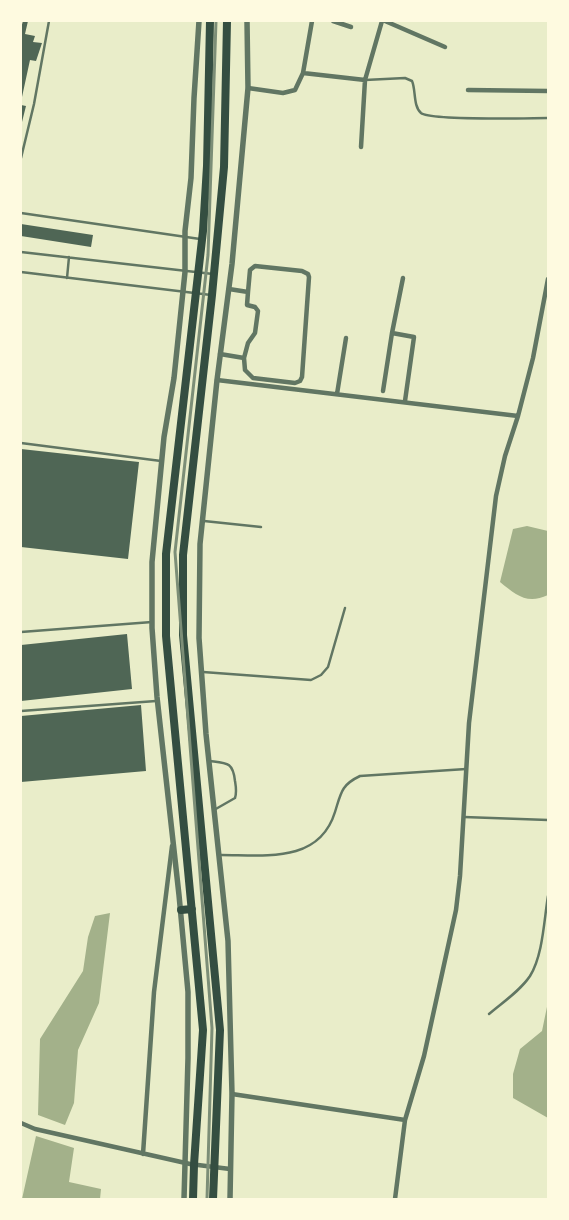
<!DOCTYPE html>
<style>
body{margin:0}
#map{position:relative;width:569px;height:1220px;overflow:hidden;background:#e9edc9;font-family:Signika,sans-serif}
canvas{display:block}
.frame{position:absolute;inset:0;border:22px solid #fefae0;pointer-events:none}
</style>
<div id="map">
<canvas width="569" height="1220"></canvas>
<div class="frame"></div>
</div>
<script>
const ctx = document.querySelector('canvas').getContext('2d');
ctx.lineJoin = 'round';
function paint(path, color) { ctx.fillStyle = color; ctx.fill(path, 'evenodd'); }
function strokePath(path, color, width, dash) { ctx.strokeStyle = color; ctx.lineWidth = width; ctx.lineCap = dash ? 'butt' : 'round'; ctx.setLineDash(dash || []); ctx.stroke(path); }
const water = new Path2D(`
 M527,526L548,531V595C527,605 516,595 500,582L513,529Z
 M110,913L99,1003L78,1050L74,1103L65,1125L38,1115L40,1039L83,971L88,937L95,916Z
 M548,1002V1118L513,1098V1074L520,1049L542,1031Z
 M36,1136L74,1148L69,1182L101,1189L100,1199H22Z`);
const building = new Path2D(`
 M23,21H28L25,34L35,36L33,42L42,43L36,61L30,60L22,97L21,28Z
 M21,105L26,106L22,122H21Z
 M21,224L93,235L91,247L21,236Z
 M21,449L139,462L128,559L21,547Z
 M127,634L132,689L21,701V645Z
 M141,705L146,771L21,782V716Z`);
const service = new Path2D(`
 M365,80L405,78L412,81C416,90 413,106 421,113C431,121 529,118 548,118
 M21,158L34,104L49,21
 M21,213L200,239
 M21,252L213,274
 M21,272L211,295
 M67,278L69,257
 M21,443L161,461
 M204,521L261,527
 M21,632L152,622
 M203,672L311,680L321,675L328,667L345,608
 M21,711L156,701
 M210,761C227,763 233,762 235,781C236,787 237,792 235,798L214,810
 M464,817L548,820
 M221,855C264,855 319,864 335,812C341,793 341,785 360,776L466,769
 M489,1014C503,1002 520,991 530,976C543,955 544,920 548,896`);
const minor = new Path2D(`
 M333,21L351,27
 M385,21L445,47
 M303,73L365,80
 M248,88L283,93L295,90L303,73L312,21
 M468,90L548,91
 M361,147L365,80L382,21
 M403,278L392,333L414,337L405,401
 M220,354L244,358L245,370L253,378L295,383L300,381L302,377L309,277L308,274L302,271L255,266L250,270L248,292L229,289
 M244,358L248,343L255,333L258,311L255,307L247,305L248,292
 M217,380L518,416
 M383,391L392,333
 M337,394L346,338
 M232,1094L405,1120
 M21,1123L35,1129L190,1164L230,1169
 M143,1154L154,992L172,846
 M395,1199L405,1120L424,1056L456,910L460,876L469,723L496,496L505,456L518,416L533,358L548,279`);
const tertiary = new Path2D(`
 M184,1199L188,1058V992L179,895L157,697L152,628V562L164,437L174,378L185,272V231L191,178L194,98L199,21
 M230,1199L232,1094L228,941L206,734L199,638L200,544L217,380L232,264L248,88L247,21`);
const primary = new Path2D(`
 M181,910L192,909
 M193,1199L194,1165L203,1030L166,636V554L203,231L207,166L210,21
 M213,1199L220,1030L183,635V555L212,295L224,167L227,21`);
const rail = new Path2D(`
 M207,1199L212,1028L175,552L208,255L216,21`);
paint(water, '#a3b18a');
paint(building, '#4f6655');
strokePath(service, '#617663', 2.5);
strokePath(minor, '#617663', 4.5);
strokePath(tertiary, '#617663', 5.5);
strokePath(primary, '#344e41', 8);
strokePath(rail, '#7c8e77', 3);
</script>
